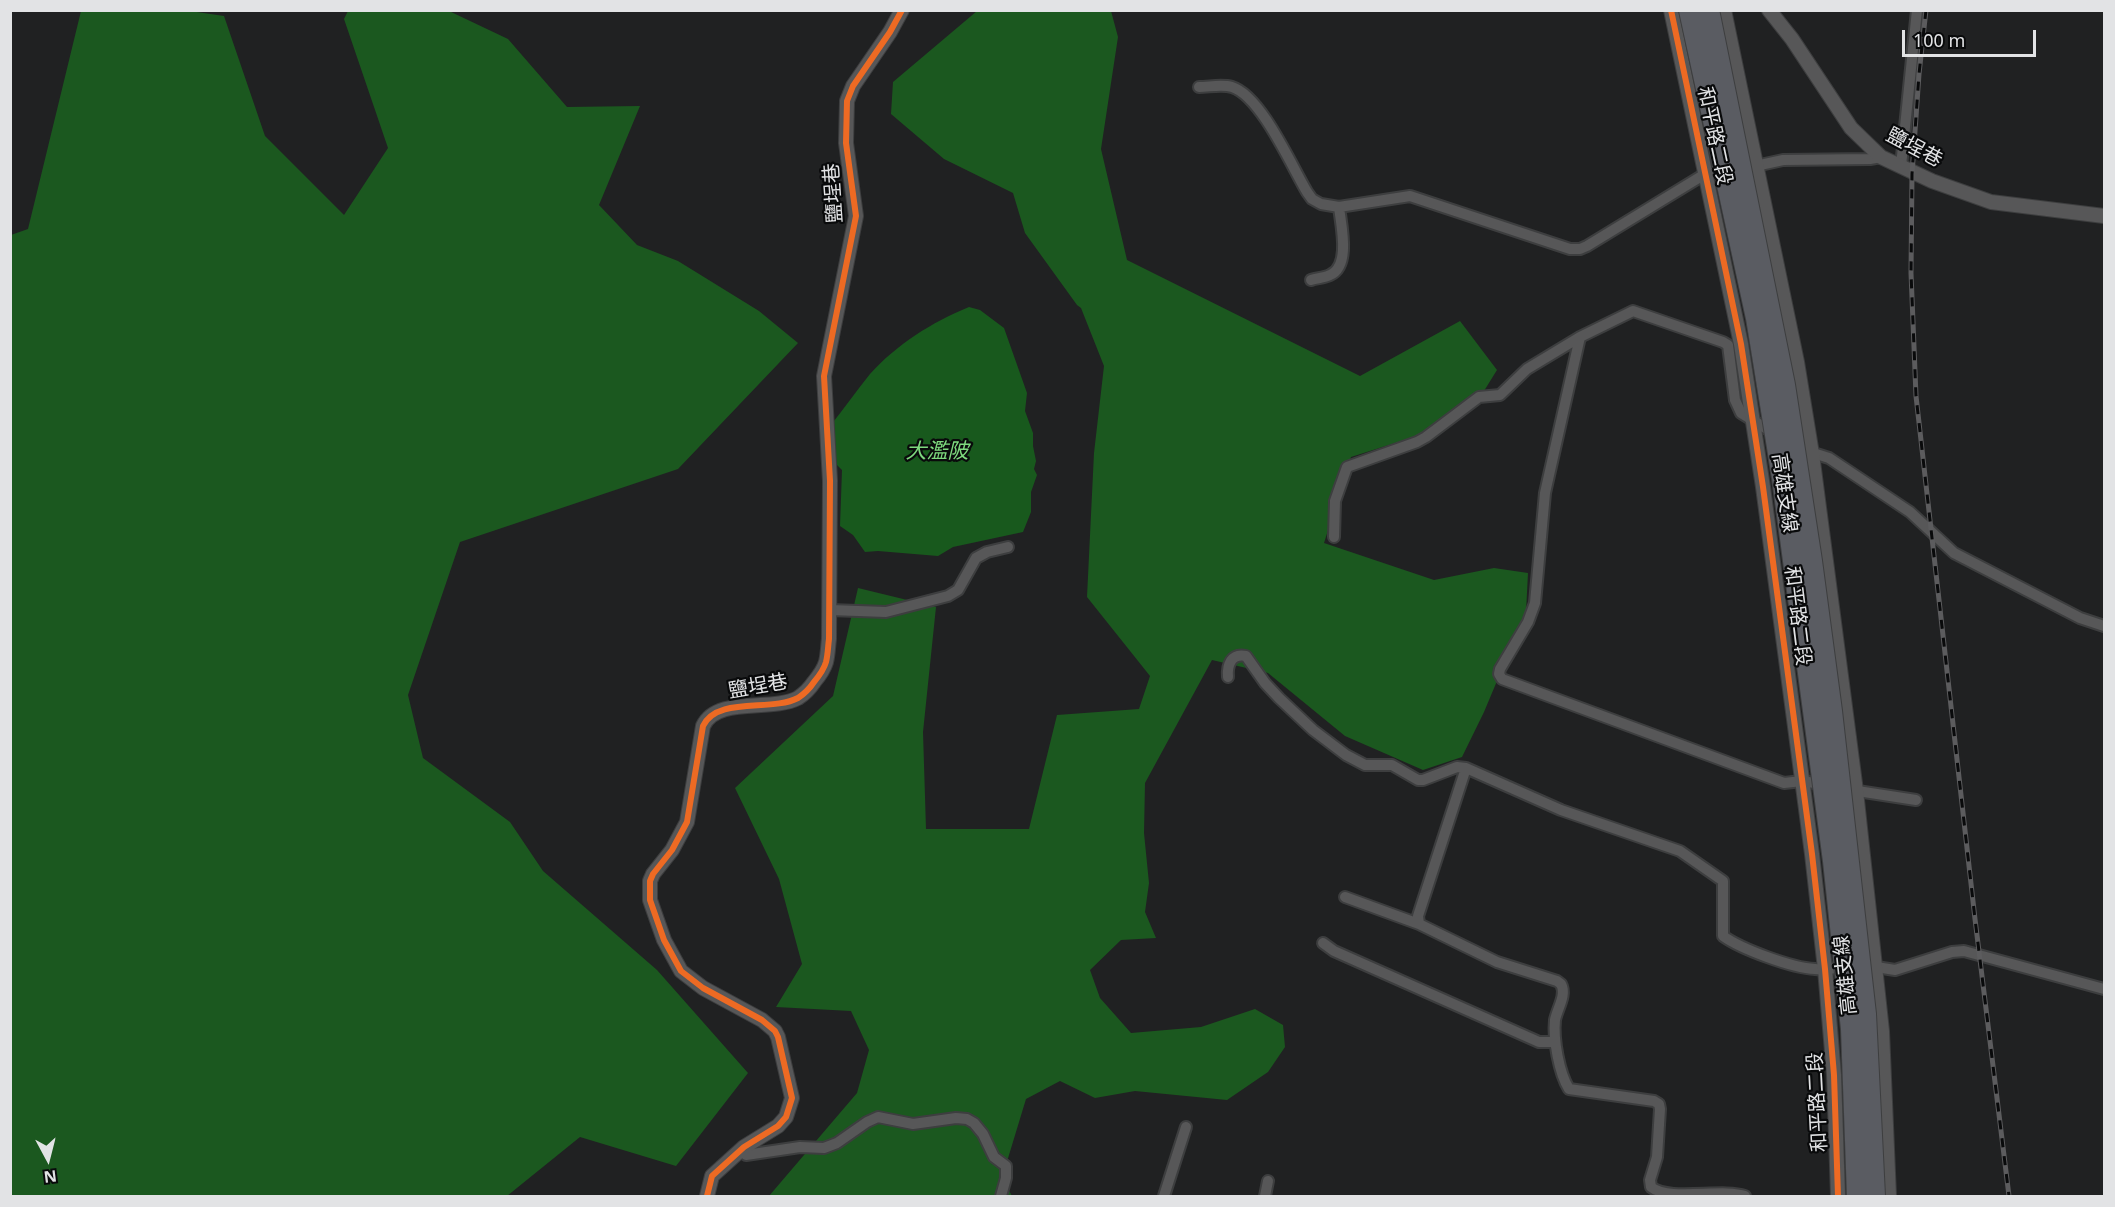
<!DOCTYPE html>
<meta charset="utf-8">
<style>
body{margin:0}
#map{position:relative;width:2115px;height:1207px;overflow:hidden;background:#202122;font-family:"Noto Sans",sans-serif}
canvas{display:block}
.frame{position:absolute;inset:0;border:12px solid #e2e3e5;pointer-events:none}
.north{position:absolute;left:18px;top:1129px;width:60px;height:60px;-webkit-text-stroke:4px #090a0b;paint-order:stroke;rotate:173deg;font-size:16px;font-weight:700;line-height:24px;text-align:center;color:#e2e3e5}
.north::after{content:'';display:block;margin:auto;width:21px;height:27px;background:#e2e3e5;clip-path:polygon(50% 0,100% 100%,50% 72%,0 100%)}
.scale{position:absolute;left:1902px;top:30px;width:134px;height:27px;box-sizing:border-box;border:3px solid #e2e3e5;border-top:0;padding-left:8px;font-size:18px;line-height:21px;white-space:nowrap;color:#e2e3e5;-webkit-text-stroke:4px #090a0b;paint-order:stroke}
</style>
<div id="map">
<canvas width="2115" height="1207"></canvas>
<div class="frame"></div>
<div class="north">N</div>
<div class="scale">100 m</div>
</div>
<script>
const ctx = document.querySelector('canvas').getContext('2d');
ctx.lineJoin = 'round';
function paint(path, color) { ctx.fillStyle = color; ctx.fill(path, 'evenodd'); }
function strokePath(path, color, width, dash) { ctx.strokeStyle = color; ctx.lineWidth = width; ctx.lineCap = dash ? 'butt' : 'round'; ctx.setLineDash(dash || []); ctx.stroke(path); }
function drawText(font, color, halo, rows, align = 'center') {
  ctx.font = font + ' "Noto Sans","Noto Sans TC",sans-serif'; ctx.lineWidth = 4.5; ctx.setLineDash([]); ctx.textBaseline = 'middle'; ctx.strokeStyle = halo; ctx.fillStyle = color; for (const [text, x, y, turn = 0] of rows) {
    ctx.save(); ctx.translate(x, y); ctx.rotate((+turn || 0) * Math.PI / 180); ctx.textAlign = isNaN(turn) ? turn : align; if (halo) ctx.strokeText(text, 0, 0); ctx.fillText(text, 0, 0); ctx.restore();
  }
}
const forest = new Path2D(`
 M190,11L224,16L265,136L344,215L388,148L344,19L348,11H449L508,39L567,107L640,106L599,205L637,245L678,261L759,311L798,343L678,469L460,542L408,695L423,758L510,822L543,871L657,970L748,1073L676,1166L580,1137L507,1196H11V235L28,229L81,11Z
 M977,11H1111L1118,37L1101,149L1127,260L1360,376L1460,321L1497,370L1479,399L1446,427L1351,457L1324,543L1434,580L1494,568L1528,573L1526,612L1484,712L1462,757L1423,770L1345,736L1268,673L1212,660L1145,783L1144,833L1149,883L1145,912L1156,938L1121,940L1090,970L1100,998L1131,1033L1201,1027L1255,1009L1283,1025L1285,1047L1268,1072L1227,1100L1135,1091L1095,1098L1060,1081L1026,1099L1002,1178L1012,1196H769L857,1093L869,1050L851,1011L776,1007L802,964L779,879L735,788L833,696L858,588L936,607L923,732L926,829H1029L1057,715L1139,709L1150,676L1087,597L1094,453L1104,366L1081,308L1077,305L1025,233L1013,193L944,159L891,114L893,82Z`);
const water = new Path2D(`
 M969,307L980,310L1004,328L1027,393L1025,411L1033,433V446L1036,461L1034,469L1037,475L1031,492V512L1023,532L953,547L938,556L878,551L865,552L853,535L840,526L842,470L832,460L830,426C844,409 856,391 870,374C896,345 932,322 969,307Z`);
const minor = new Path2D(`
 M1199,87C1209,87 1222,84 1232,87C1261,96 1291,165 1307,192L1312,199L1321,204L1339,207L1410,196L1570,249H1580L1587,246L1705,174L1712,173
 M1901,166L1917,10
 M1751,167L1783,160L1870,159L1881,157
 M1311,280C1317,278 1324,278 1330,275C1351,266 1341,225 1339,207
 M1580,337L1545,493L1535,603L1528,622L1500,669L1499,674L1502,679L1784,783L1802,781L1827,785
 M1807,451L1829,458L1910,512L1954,553L2080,618L2104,626
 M1334,537L1335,501L1347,467L1417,442L1426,437L1479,397L1500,395L1527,369L1580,337L1633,311L1723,342L1728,345L1735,400L1741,413L1775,434
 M830,610L886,612L948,596L958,590L976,558L987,552L1008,547
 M1228,677C1227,665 1231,653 1246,656L1265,683L1279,698L1313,730L1346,755L1365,765H1392L1418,780H1423L1457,767L1466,768L1561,810L1680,851L1723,881V936C1741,949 1792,968 1815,969C1826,970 1838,968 1849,967
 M1851,790L1916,800
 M1345,897L1419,924L1497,962L1557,981L1561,984C1567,995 1557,1009 1555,1020C1553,1039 1559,1073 1569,1089L1654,1101L1659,1104L1660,1109L1657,1157L1650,1180L1651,1187C1669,1202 1722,1188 1745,1196
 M1419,924L1418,916L1466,768
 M1323,943L1334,951L1539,1042H1555
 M1870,966L1895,970L1952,952L1964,951L2104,989
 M744,1147L743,1152L746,1155L800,1147L824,1148L837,1143L867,1122L878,1117L913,1124L956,1118L967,1119L974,1123L983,1134L994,1157L1006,1166V1178L1001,1196
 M1164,1196L1186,1127
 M1265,1196L1268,1181`);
const tertiary = new Path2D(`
 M1671,10L1741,344L1763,487L1812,854L1825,969L1834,1075L1838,1196
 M1724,10L1797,362L1812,454L1856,791L1882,1031L1889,1196
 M1769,10L1792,39L1851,128L1881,157L1932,181L1991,202L2104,216
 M707,1196L712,1176L744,1147L778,1126L786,1117L792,1098L778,1037L775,1031L762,1020L703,988L681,971L664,940L650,900V881L653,874L672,850L687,822L703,726C717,696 771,712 798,698C804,694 810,688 814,682C819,676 824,669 826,662C828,654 828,646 829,639L830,481L824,376L856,216L846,143L847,101L853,86L890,32L902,10`);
const rail = new Path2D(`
 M1926,10L1919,74L1912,174L1911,273L1916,396L1975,919L2009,1196`);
const motorwayBridge = new Path2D(`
 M1689,10L1756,318L1782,478L1833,861L1851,1029L1857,1196
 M1709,10L1785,385L1812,561L1832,711L1866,1014L1875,1196`);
const cycleway = new Path2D(`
 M1671,10L1741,344L1763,487L1812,854L1825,969L1834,1075L1838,1196
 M707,1196L712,1176L744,1147L778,1126L786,1117L792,1098L778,1037L775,1031L762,1020L703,988L681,971L664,940L650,900V881L653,874L672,850L687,822L703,726C717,696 771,712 798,698C804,694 810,688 814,682C819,676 824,669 826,662C828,654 828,646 829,639L830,481L824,376L856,216L846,143L847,101L853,86L890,32L902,10`);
const streetNames = [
 ["和平路二段",1714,136,78],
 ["鹽埕巷",1914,148,28],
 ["鹽埕巷",834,193,-94],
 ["高雄支線",1784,493,82],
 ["和平路二段",1797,616,83],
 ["鹽埕巷",758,687,-10],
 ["高雄支線",1846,975,-96],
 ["和平路二段",1818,1102,-93]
];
const waterNames = [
 ["大濫陂",937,452]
];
paint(forest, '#1b581f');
paint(water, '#18591d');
strokePath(minor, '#3d3e3f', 14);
strokePath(tertiary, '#3d3e3f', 16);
strokePath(minor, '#575758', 10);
strokePath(tertiary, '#575758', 14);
strokePath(rail, '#5c5c5e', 5);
strokePath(rail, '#090a0b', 3, [9]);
strokePath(motorwayBridge, '#3d3e3f', 22, []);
strokePath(motorwayBridge, '#5a5c62', 20);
strokePath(cycleway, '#ed6a23', 6);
drawText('20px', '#e2e3e5', '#090a0b', streetNames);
drawText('italic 21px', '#7ed97e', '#090a0b', waterNames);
</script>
